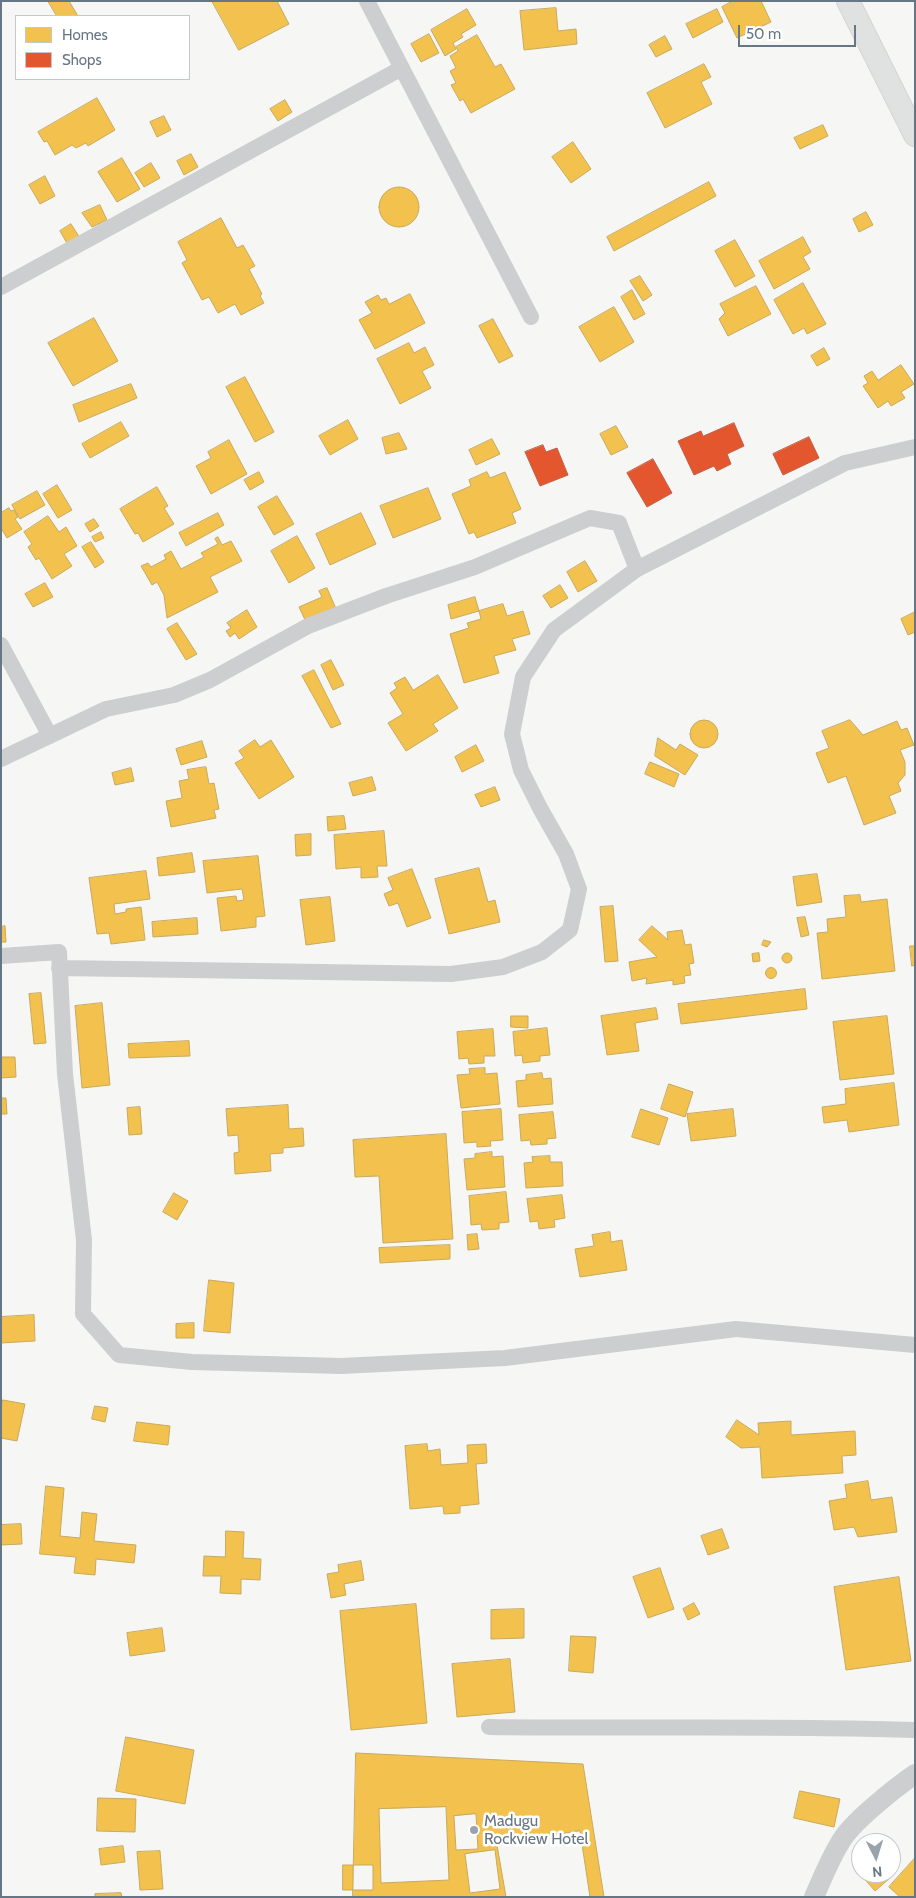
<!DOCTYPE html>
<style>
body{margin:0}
#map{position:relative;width:916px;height:1898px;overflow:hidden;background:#f6f6f5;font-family:Cabin,sans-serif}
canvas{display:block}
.frame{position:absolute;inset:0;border:2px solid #677684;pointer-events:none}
.legend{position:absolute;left:15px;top:15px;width:175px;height:65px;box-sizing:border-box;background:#fff;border:1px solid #c2c8ce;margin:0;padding:6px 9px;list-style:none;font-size:15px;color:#677684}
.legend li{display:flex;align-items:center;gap:10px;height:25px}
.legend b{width:25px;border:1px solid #c2c8ce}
.north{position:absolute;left:851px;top:1833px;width:50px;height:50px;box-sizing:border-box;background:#fff;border:1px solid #c2c8ce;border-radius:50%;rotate:175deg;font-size:14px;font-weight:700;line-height:20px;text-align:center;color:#677684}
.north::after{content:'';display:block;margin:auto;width:18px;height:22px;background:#99a3ac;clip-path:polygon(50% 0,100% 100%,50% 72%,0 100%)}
.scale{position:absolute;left:738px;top:25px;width:118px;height:22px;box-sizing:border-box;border:2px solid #677684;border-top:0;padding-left:6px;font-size:15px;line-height:18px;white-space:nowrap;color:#677684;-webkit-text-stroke:4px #fff;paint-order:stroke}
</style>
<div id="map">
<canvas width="916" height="1898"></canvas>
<div class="frame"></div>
<ul class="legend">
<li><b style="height:14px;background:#f2c14e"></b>Homes</li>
<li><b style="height:14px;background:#e4572e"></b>Shops</li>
</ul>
<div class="north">N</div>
<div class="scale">50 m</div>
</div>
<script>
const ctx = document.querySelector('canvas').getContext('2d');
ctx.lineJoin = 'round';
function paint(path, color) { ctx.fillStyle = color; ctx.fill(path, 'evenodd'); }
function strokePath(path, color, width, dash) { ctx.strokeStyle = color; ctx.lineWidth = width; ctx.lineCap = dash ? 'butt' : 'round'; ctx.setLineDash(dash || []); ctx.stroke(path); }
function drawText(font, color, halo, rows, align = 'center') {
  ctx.font = font + ' Cabin,sans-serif'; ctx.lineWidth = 5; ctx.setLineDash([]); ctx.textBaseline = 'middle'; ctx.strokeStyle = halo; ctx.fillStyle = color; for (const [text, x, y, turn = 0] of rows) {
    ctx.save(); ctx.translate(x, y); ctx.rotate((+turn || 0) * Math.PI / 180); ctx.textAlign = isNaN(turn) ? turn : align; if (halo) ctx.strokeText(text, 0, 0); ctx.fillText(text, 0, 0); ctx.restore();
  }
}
const homes = new Path2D(`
 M48,1H69L78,16H57Z
 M212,1H277L289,24L239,50Z
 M733,1H761L771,22L737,38L722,7Z
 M556,8L558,31L576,29L577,44L524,50L520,11Z
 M467,9L476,25L461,34L463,37L453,43L456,49L445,56L431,30Z
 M717,9L723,22L693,38L686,24Z
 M429,34L439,53L421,62L411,44Z
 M477,35L495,67L501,64L515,89L471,113L463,99L460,101L451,85L456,83L450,71L456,68L450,56L458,51L456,47Z
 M665,36L672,49L656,57L649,45Z
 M704,64L711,77L701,82L712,104L665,128L647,93Z
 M97,98L115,130L88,146L86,143L76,148L72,145L55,155L47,141L44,142L38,132Z
 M285,100L292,112L278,121L270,109Z
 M164,116L171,130L157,137L150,122Z
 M823,125L828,136L800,149L794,138Z
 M573,142L591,169L571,183L552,157Z
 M191,154L198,167L184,175L177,161Z
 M122,158L140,189L117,202L98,172Z
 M151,163L160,178L144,187L135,173Z
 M45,176L55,196L40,204L29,185Z
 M709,182L716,196L614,251L607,237Z
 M379 207a20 20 0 1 1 40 0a20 20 0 1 1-40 0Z
 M100,205L107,220L92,227L82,213Z
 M866,212L873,225L859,232L853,219Z
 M221,218L237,248L243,245L255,266L249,269L262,294L260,296L264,303L241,315L235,304L218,313L209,297L202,300L182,263L187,260L178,242Z
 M71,224L80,238L68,245L60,231Z
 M803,237L811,252L803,257L810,269L774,289L759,261Z
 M735,240L755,276L735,287L715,251Z
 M640,276L652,295L643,301L630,281Z
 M803,283L826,324L807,334L804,328L793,334L774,300Z
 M756,286L771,314L728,336L719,319L725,313L720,304Z
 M632,290L645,314L634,320L621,297Z
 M410,294L425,323L375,349L359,320L372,313L365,302L378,295L381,300L386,298L389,304Z
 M614,307L634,342L600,362L579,327Z
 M94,318L118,361L73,386L48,343Z
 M493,319L513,356L499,363L479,326Z
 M409,343L414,353L425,347L434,365L422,371L431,388L400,404L377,359Z
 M824,348L830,359L817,366L811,356Z
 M901,365L914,384L901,392L905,398L891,406L888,401L878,408L863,386L868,383L864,376L872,371L878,380Z
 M245,377L274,432L255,442L226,387Z
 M131,384L137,398L79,422L73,405Z
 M348,420L358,439L330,455L319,436Z
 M121,422L129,436L90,458L82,444Z
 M616,426L628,447L611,455L600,434Z
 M399,433L407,449L386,454L382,438Z
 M492,439L500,454L476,465L469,450Z
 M229,440L247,474L211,494L196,466L211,458L208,452Z
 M259,472L264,482L250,490L244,480Z
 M487,472L490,478L505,472L521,509L512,513L516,523L477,538L474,532L469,534L452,494L471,486L469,480Z
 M57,485L72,510L58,518L43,494Z
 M157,487L168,506L164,508L174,524L143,542L138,533L135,534L120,509Z
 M428,488L441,519L393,538L380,506Z
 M37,491L45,505L20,519L12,505Z
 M277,496L294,524L274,535L258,507Z
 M9,508L11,511L14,510L18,517L15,519L22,529L7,538L1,528V513Z
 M218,513L224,525L186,546L179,533Z
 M361,513L376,544L330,565L316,534Z
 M48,516L59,532L66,527L77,546L64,554L72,566L52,579L39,558L36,560L28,547L32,544L24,532Z
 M94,519L99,526L90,532L85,524Z
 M101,532L104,538L95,542L92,537Z
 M297,536L315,568L289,583L271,551Z
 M218,537L222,545L231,541L242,561L210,577L218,592L167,618L164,595L157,582L152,585L141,566L148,563L151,567L166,559L164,555L171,551L181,569L204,557L201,553L218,544L215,539Z
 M91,542L104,562L95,568L82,547Z
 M585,561L597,581L578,592L567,572Z
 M45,583L53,597L33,607L25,594Z
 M560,585L568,598L551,608L543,596Z
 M327,588L337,611L307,624L299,607L322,597L319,591Z
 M475,597L479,611L451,619L448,605Z
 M503,604L507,616L523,611L530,634L512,639L516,650L494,656L499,673L464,683L450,634L469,628L467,623L481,619L479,611Z
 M247,610L257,627L239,639L235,633L230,637L226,631L231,628L227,623Z
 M915,612V632L908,635L901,619Z
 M177,623L197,654L186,660L167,629Z
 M331,660L344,685L333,690L321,665Z
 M314,670L341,724L331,728L302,676Z
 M438,675L458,708L433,724L438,731L406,751L388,723L403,714L390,693L397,688L394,683L405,677L413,690Z
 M690 734a14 14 0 1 1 28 0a14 14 0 1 1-28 0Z
 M850,720L863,735L897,721L901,730L907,728L914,745L900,750L905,762V775L898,783L901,791L889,796L896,813L864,825L846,776L828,783L816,753L829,748L822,731Z
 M658,738L676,750L680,744L698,755L685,775L655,756Z
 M255,740L260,747L271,740L294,777L259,799L235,763L244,758L239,751Z
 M202,741L207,757L181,765L176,749Z
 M476,745L484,761L462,772L455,757Z
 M650,762L679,774L674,787L645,774Z
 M206,767L209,784L214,783L219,809L214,810L216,818L171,827L166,801L182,798L179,781L189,779L187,770Z
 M131,768L134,781L115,785L112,773Z
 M372,777L376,790L353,796L349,783Z
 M495,787L500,800L481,807L475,795Z
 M344,816L346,829L328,831L327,817Z
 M384,831L387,866H377L378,877L361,878V867L336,869L334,835Z
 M311,834V855L296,856L295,835Z
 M192,853L195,872L159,876L157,858Z
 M258,856L265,916L256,917V927L221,931L217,898L236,896L237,901L244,900L242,889L207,893L203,861Z
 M479,868L488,902L495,900L500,922L449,934L435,879Z
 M412,869L431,918L407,927L398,903L389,906L384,894L393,890L388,878Z
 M146,871L150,899L114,904L115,914L126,912V909L141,907L145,940L111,944L109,933L97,934L89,878Z
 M817,874L822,902L797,906L793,877Z
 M860,895L861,902L887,899L895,971L822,979L817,933L828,932L827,919L846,917L844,896Z
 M330,897L335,941L306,945L300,900Z
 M613,906L618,961L605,962L600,907Z
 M805,917L809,935L801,937L797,918Z
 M197,918L198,934L153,937L152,922Z
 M5,926L6,942H1V927Z
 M652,926L668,940L667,932L682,930L685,945L691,944L694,963L689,964L691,975L684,976L685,983L673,985V980L646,984L647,978L632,981L629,962L657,957L639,940Z
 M764,940L771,942L767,947L762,945Z
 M910,946H915V965L912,966Z
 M782 958a5 5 0 1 1 10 0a5 5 0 1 1-10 0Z
 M759,953L760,961L753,962L752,954Z
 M765.5 973a5.5 5.5 0 1 1 11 0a5.5 5.5 0 1 1-11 0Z
 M805,989L807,1009L681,1024L678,1004Z
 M41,993L46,1043L34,1044L29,994Z
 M102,1003L110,1085L82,1088L75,1006Z
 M656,1008L658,1019L635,1023L639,1051L607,1055L601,1016Z
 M511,1016H528V1028L511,1027Z
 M887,1016L894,1074L840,1080L833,1022Z
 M547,1028L550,1055L540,1056V1061L523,1063L522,1055L515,1056L513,1032Z
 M493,1029L495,1056H484V1063L469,1064L468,1058L459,1059L457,1032Z
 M189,1041L190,1056L129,1058L128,1044Z
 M1,1057H15L16,1077L1,1078Z
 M485,1068V1074L497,1073L500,1104L461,1108L457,1075L470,1074L469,1069Z
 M542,1073L543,1079L551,1078L553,1104L518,1107L516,1081L526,1080V1075Z
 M894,1083L899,1125L849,1132L847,1120L824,1123L822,1107L846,1104L845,1089Z
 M669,1084L693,1092L685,1117L661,1109Z
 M1,1098H6L7,1114H1Z
 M288,1105L289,1129L303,1128L304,1146L283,1148V1153L270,1154L271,1171L235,1174L234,1153L239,1152L238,1135L228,1136L226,1109Z
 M140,1107L142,1134L129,1135L127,1108Z
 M501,1109L503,1140L490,1141L491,1146L477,1147V1142L464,1143L462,1112Z
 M641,1109L668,1118L659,1145L632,1137Z
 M733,1109L736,1136L691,1141L687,1114Z
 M553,1112L556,1138L547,1139V1144L531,1145L530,1140L521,1141L519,1115Z
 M446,1134L453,1239L383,1243L379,1176L355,1177L353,1140Z
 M492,1152V1157L503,1156L505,1187L467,1190L464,1159L475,1158V1154Z
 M550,1156V1162H562L563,1186L526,1188L524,1163L533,1162L532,1157Z
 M506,1192L509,1222L499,1223V1229L482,1230L481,1224L471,1225L469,1196Z
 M174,1193L188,1201L177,1220L163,1212Z
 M562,1195L565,1218L554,1220L555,1227L539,1229L538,1221L530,1222L527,1199Z
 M610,1232L611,1242L622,1240L627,1270L580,1277L575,1249L594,1246L592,1235Z
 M477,1234L479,1249L468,1250L467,1235Z
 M450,1245V1259L380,1263L379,1248Z
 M209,1280L234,1283L230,1333L204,1331Z
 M34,1315L35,1341L1,1343V1317Z
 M194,1323V1338H176V1324Z
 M3,1400L25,1404L17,1441L1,1438V1411Z
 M95,1406L108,1408L105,1422L92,1419Z
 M737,1420L759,1435L758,1423L791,1421V1435L855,1431L856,1455L842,1456L843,1473L762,1478L760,1447L741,1448L726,1437Z
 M137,1422L170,1426L168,1445L134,1441Z
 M427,1444L428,1451L440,1449L441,1465L468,1463L467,1445L486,1444L487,1463L476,1464L479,1504L460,1506V1513L444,1514L443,1506L410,1509L405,1446Z
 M868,1481L871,1500L892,1497L897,1532L858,1537L854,1527L834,1530L829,1501L847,1498L845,1485Z
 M46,1486L64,1488L60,1536L80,1538L82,1512L97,1514L94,1541L136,1545L134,1563L96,1559L95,1575L74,1573L76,1557L40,1554Z
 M21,1524L22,1544L1,1545V1525Z
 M722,1529L729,1548L708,1555L701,1536Z
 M226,1531L244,1532L243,1558L261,1559L260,1580L241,1579V1594L220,1593L221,1576H203L204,1556L225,1557Z
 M361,1561L364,1580L344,1584L346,1595L331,1598L327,1574L339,1572L338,1565Z
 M660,1568L674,1609L648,1618L633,1577Z
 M899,1577L911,1661L846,1670L834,1587Z
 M694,1603L700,1614L688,1620L683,1609Z
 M416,1604L427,1723L351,1730L340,1611Z
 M524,1609V1638L491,1639V1610Z
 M162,1628L165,1651L130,1656L127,1633Z
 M571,1636L596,1637L593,1673L569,1671Z
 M510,1659L515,1712L457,1717L452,1664Z
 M126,1737L194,1750L185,1804L116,1791Z
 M356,1753L583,1764L604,1897H353Z
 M800,1791L840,1799L834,1827L794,1818Z
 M98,1798L136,1799L135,1832L97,1831Z
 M446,1807L449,1880L381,1883L379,1809Z
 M476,1814L478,1849L456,1850L454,1816Z
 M580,1831L590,1897H506L497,1845Z
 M123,1846L125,1862L101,1865L99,1849Z
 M495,1850L500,1889L470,1893L465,1854Z
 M160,1851L163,1889L140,1890L137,1852Z
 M915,1858V1897H900L889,1887Z
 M343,1865H373V1890H343Z
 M866,1873H886L890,1878L875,1891L862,1876Z
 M121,1893L122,1897H95V1894Z`);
const shops = new Path2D(`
 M734,423L744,446L727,454L731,464L717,471L714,466L694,475L678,441L701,431L703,436Z
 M809,437L819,458L783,475L773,454Z
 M543,445L546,452L557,448L568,475L540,486L525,452Z
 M653,459L672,493L647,507L627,473Z`);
const minor = new Path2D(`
 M367,1L531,317
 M1,287L402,68
 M1,645L50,736
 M1,759L106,709L174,695L210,680L308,626L386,596L475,567L590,518L619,523L637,569
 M1,956L59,952L65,1074L84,1240L83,1314L119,1355L192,1362L341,1366L505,1358L736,1329L915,1345
 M59,968L451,974L503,967L542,952L570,930L579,889L566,854L540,808L521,770L512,734L523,677L554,630L637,569L845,463L915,447
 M489,1727C631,1729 773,1725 915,1730`);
const tertiary = new Path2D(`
 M814,1897C823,1877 831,1856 843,1838C856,1819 895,1788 915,1774`);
const secondary = new Path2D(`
 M848,1L915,135`);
const markers = [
 [474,1830,5,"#99a3ac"]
];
const poiNames = [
 ["Madugu",484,1821],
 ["Rockview Hotel",484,1839]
];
paint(homes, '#f2c14e');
strokePath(homes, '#c8aa5e', 1);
paint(shops, '#e4572e');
strokePath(shops, '#be6048', 1);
strokePath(secondary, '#d2d3d3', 24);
strokePath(minor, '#cccecf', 16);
strokePath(tertiary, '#cccecf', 20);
strokePath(secondary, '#e0e1e1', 22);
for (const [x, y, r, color] of markers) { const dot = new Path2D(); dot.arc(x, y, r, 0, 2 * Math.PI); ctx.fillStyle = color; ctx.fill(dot); strokePath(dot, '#fff', 2); }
drawText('16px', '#677684', '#fff', poiNames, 'left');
</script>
